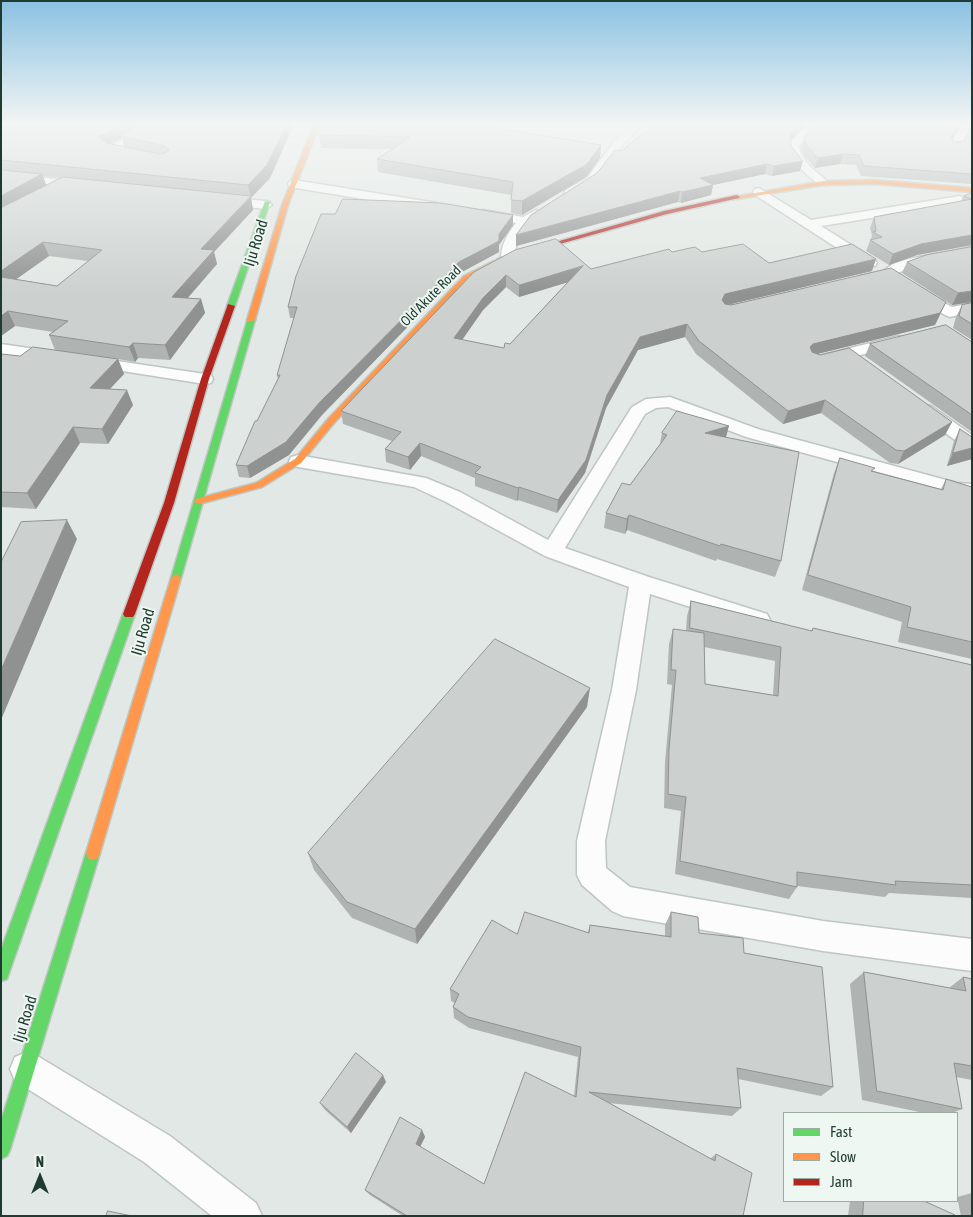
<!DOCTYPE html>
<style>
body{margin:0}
#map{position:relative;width:973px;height:1217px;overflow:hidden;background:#e2e8e5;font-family:"Asap Condensed",sans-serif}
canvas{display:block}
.frame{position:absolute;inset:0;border:2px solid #1f3b31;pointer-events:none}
.legend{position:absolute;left:783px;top:1112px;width:175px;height:90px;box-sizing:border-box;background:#eff7f2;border:1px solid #9caca5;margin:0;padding:6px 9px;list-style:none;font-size:15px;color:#1f3b31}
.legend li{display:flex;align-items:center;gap:10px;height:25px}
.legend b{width:25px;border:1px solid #9caca5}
.north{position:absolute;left:15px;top:1152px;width:50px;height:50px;-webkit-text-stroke:4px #eff7f2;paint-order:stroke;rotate:0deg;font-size:14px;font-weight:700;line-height:20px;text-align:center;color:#1f3b31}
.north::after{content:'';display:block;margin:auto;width:18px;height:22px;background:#1f3b31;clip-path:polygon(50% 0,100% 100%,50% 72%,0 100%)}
</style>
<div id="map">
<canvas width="973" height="1217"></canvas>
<div class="frame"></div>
<ul class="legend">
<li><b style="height:6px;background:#63d668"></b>Fast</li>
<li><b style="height:6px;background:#ff974d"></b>Slow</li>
<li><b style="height:6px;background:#b3261e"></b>Jam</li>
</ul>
<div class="north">N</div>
</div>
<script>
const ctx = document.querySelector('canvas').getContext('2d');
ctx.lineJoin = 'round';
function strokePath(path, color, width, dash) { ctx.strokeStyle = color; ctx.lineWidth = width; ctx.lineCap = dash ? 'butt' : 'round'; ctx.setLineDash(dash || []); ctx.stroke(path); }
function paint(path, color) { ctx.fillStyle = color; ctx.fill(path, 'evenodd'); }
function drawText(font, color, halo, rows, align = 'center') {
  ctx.font = font + ' "Asap Condensed",sans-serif'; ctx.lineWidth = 4; ctx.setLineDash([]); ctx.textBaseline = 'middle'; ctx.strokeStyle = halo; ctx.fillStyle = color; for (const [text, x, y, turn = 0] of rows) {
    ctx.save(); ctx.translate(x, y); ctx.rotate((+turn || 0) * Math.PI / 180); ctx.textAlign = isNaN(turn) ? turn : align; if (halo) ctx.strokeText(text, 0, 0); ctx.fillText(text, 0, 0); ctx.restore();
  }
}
const street = new Path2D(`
 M147,124H160L120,149L136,153L138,155L136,157C127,159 111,155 105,150Z
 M631,124H642C637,130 631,136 625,142C613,156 589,201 566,196L564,193L566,190L587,178L617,138Z
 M808,124H819L799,146C801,162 816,171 827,181L829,183L827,185H819C811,178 784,157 789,145C792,138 803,130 808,124Z
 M962,124L972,125L958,150H950L949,148Z
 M1,173L81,182L87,186L81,190L1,180Z
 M294,180L437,203L443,207L437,211L290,187L288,184L290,181Z
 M759,188L811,220L960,196L966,200L960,204L821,226L875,260L877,263L875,266H865L755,195L753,192L755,189Z
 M222,197L266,201L272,205L266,209L218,204L216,201L218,198Z
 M483,210L523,217L536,210L542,214C529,230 516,231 515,256L508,260L501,256C502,243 508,233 516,223L479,217L477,214L479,211Z
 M972,247V255C953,259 933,261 915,266C897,271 880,287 860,282L858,279L860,276L883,271L893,264L908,259Z
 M919,289L952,307L972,303V312L950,317L945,315L914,296L912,293L914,290Z
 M898,336L904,338L906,341L904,344L825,364L819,362L817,359L819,356Z
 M1,344L56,352L62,354L64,357L62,360L56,362L1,354Z
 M90,357L205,374L211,375L213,379L211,383L205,384L84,365L82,362L84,359Z
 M670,397L758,429L957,483L972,484V496L957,495L746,437L668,407L656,408L645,414L565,548L649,577L767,614L770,620L767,626L759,629L650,594L636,690L605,841L606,868L630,887L823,921L972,939V971L823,951L623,916L612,911L582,885L577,875V841L612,690L629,587L545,556L446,502L414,487L298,467L291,465L289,461L291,457L298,455L426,478L460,492L548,540L632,407L646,399Z
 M925,405L931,406L972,435V449L966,448L919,414L916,410L919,406Z
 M27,1052L39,1057L170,1136L256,1203L262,1216H212L144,1162L15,1081L10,1069L15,1057Z`);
const fast = new Path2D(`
 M265,201L270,202L235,306L228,308L227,306Z
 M248,318L255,320L181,578L176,582L171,578Z
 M129,610L135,614L9,973L7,979L1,981V950L123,614Z
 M93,846L98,848L100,853L10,1150L7,1156L1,1159V1121L86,853L88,848Z`);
const slow = new Path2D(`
 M314,124H320L288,205L255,320L248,322L247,320L282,205Z
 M875,180L972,188V192L875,184L823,185L737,199L734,197L823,181Z
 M531,248L533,249V251L510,257L470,280L334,423L301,463L262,487L199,504L196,503L194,501L196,499L256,483L295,459L328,419L464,276L506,255Z
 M176,574L181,578L100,853L98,858L93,860L88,858L86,853L171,578Z`);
const jam = new Path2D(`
 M737,195L740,197L739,198L667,214L531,252L528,250L664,211Z
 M228,304L235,306L209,379L174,503L135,614L133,617H125L123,614L164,503L201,379Z`);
const wall = new Path2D(`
 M1,124H294L270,178L251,198L253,210L214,252L217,264L188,298L201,299L205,313L170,360L138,358L135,362L118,359L124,374L109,389L133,405L108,444L80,443L36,509L1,507V354L20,356L55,350L49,335L53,332L15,326L1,336ZM122,138L124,147L112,144ZM43,176L61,178L46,185ZM49,256L88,261L57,286L16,279Z
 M326,124L601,145L600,158L586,177L522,215L511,213V195L378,172L377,159L392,149L321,148L319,135Z
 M655,124H806L791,141V146L800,171L772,176L765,174L713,185L711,195L681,203L678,202L516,246L621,151Z
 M815,124H961L952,139L954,142L964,141L972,127V184L861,176L856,165L840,164L815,168L804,156L801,147L804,137Z
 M972,193V245L917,255L889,265L866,251L872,236L870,228L874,217L961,201L964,196Z
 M513,215V225L499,245V252L460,273L322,415L289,455L250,478L239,477L236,465L278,380L277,375L294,318H290L288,307Z
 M672,252H702L769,263L872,271L730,304L946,302L935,325L817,354L952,422L945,435L898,464L890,463L821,413L783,424L696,354L685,337L638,350L606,408L585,473L557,513L518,500L517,501L475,486V478L421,456L410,470L386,462L385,449L392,441L343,424L341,411L474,272L591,269ZM568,282L510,344L504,348L462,340L483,310L506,287L519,297Z
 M907,262L972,302L952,305L902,273Z
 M972,303V340L953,328L956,317L962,305Z
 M972,342V432L865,356L870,344Z
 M960,429L972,437V459L947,466L954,441Z
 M662,433L726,437L781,561L775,577L717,559L716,561L627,530L625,534L604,528L606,513L630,485L660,444Z
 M840,458L874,471L941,489L946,479L972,487V659L898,642L902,622L802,590L834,473Z
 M691,601L811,631L813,628L972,665V898L889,893L885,897L797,886V887L789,899L675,874L681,811L664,808L665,762L672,685L667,684L669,644L673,629L686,631L687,616ZM704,647L775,661L773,695L705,684Z
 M587,707L417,944L352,918L314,870L308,853Z
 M671,912L699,933L744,953L833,1087L821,1096L738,1079L741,1108L732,1116L609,1103L710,1159L716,1154L743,1216H403L370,1195L365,1190L422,1130L425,1137L420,1147L484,1184L574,1096L578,1057L469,1028L454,1018L453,1007L455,1003L451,1001L450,989L517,934L588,932L590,925L665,936V925Z
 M864,972L949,988L963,977L972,979V1080L956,1077L962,1109L952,1113H924L862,1100L850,984Z
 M386,1082L351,1133L325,1110L320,1103Z
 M972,1193V1216H961L957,1197Z
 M850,1201H924L955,1216H848Z`);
const shadedWall = new Path2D(`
 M121,124H143L121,136L122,138L103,149L99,137Z
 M287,124H294L270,178L251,198L253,210L214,252L217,264L176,311L172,297L201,249L251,197L248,185Z
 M800,124H806L787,145L790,135Z
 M959,124H961L947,147L951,137Z
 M601,145L600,158L586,177L522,215V201Z
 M843,154L840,164L815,168L818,158Z
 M803,161L800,171L772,176L774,166Z
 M767,164L765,174L713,185L711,195L681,203L682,192L700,178Z
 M42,174L47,187L1,212V196Z
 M680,191L678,202L516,246V235Z
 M513,215V225L499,245V252L460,273L322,415L289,455L250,478L247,466L319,403L459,262L499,234Z
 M972,235V245L917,255L889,265L893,254L921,244Z
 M43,242L49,256L1,290V271Z
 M876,259L872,271L723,306L722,300L725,294Z
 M583,266L582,278L519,297V285Z
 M506,275V287L483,310L455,350L454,338L483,298Z
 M972,291V302L952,305L958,293Z
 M201,299L205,313L170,360L165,345Z
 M946,302L935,325L809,356L810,347L813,344Z
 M8,311L15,326L1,336V316Z
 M687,324L685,337L638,350L606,408L585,473L557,513L558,500L607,395L640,337Z
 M133,343L138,358L135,362L129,347Z
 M118,359L124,374L96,404L90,388Z
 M127,390L133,405L108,444L102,429Z
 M825,400L821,413L783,424L788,411Z
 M952,422L945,435L898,464L904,451Z
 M729,426L725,441L705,433Z
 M73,427L80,443L36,509L27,493Z
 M420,443L421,456L410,470L408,457Z
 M972,448V459L947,466L953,453Z
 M519,487L518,500L517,501L518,488Z
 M629,515L627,530L625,534L627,519Z
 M67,520L77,539L1,720V670Z
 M590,688L587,707L417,944L415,929Z
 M383,1075L386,1082L351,1133L347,1127Z
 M422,1130L425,1137L418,1151L416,1144Z`);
const building = new Path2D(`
 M1,124H121L99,137L106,143L160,154L165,153L169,150L165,146L121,136L141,124H287L267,165L248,185L1,160Z
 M326,124H472L601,145L587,164L522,201L511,200L513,182L377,159L410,137L319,135Z
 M655,124H800L790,135L791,146L803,161L774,166L767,164L700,178L713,185L682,192L680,191L516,235L531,215L597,173L615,150L621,151Z
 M815,124H959L951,137L954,142L964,141L972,127V174L864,166L859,155L843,154L818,158L807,146L804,137Z
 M1,170L42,174L1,196Z
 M63,177L251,196L201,249L214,250L172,297L201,299L165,345L133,343L129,347L49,335L68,321L8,311L1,316V277L57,286L102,250L43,242L1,271V208Z
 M972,193V235L921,244L893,254L870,240L882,237L873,232L876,231L874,217L972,199L964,196Z
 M343,199L441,203L513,215L499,234V241L459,262L319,403L286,442L247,466L236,465L255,421H257L280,375H277L297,307H288L296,276L321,214H335Z
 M556,239L591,269L669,249L672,252L695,247L702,252L743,244L769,263L852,244L876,259L725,294L722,300L725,304L731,305L891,268L946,302L940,313L813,344L810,347L812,352L820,355L849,348L952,422L904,451L896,450L825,400L788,411L699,341L687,324L640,337L607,395L586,460L558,500L519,487L518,488L475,473L481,467L420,443L408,457L385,449L401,432L341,411L474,272L515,250ZM583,266L510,344L505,343L504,348L454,338L483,298L506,275L519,285Z
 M972,247V291L958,293L907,262L926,255Z
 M972,303V324L959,316L962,305Z
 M946,325L972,342V415L870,344Z
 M33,347L118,359L90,388L127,390L102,429L73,427L27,493L1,492V354L20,356Z
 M677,411L729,426L705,433L799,452L781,561L721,544L720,546L629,515L627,519L606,513L622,483L630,485L667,435L662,433Z
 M960,429L972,437V448L953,453Z
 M840,458L875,468L871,471L943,490L946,479L972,487V642L907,627L911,607L808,575Z
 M67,520L1,670V562L21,522Z
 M691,601L812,631L813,628L972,665V885L895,881L896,885L797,872V887L680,861L686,797L668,794L669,749L676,670H671L673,629L704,633L705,684L778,696L781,647L690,628Z
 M495,639L590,688L415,929L347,902L308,853Z
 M525,912L589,933L590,925L671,937V912L698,917L699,933L743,938L744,953L822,967L833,1087L737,1068L741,1108L589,1092L715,1161L716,1154L752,1173L743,1216H407L365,1190L400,1117L422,1130L416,1144L484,1184L525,1072L576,1097L581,1047L468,1017L453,1007L459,994L450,989L492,920L517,934Z
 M864,972L966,991L963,977L972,979V1066L954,1063L962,1109L877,1091Z
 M356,1053L383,1075L347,1127L320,1103Z
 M864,1201H924L955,1215V1216H863Z
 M108,1211L132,1216H106Z`);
const farStreetnames = [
 ["Old Akute Road",431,296,-45]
];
const streetNames = [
 ["Iju Road",256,243,-73],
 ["Iju Road",143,632,-74],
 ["Iju Road",25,1019,-73]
];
strokePath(street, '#bfc5c2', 3);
strokePath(fast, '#bdc6c2', 3);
strokePath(slow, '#bdc6c2', 3);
strokePath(jam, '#bdc6c2', 3);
paint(street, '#fbfcfb');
paint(fast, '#63d668');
paint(slow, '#ff974d');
paint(jam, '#b3261e');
paint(wall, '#afb4b2');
paint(shadedWall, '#8f9291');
paint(building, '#ccd1cf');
strokePath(building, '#8f9291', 1);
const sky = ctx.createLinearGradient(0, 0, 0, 295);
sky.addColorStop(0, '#8bc1e2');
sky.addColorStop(0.42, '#f2f5f3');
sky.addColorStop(1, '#f2f5f300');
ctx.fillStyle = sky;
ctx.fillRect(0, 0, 973, 295);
drawText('14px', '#1f3b31', '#eff7f2', farStreetnames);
drawText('16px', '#1f3b31', '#eff7f2', streetNames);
</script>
